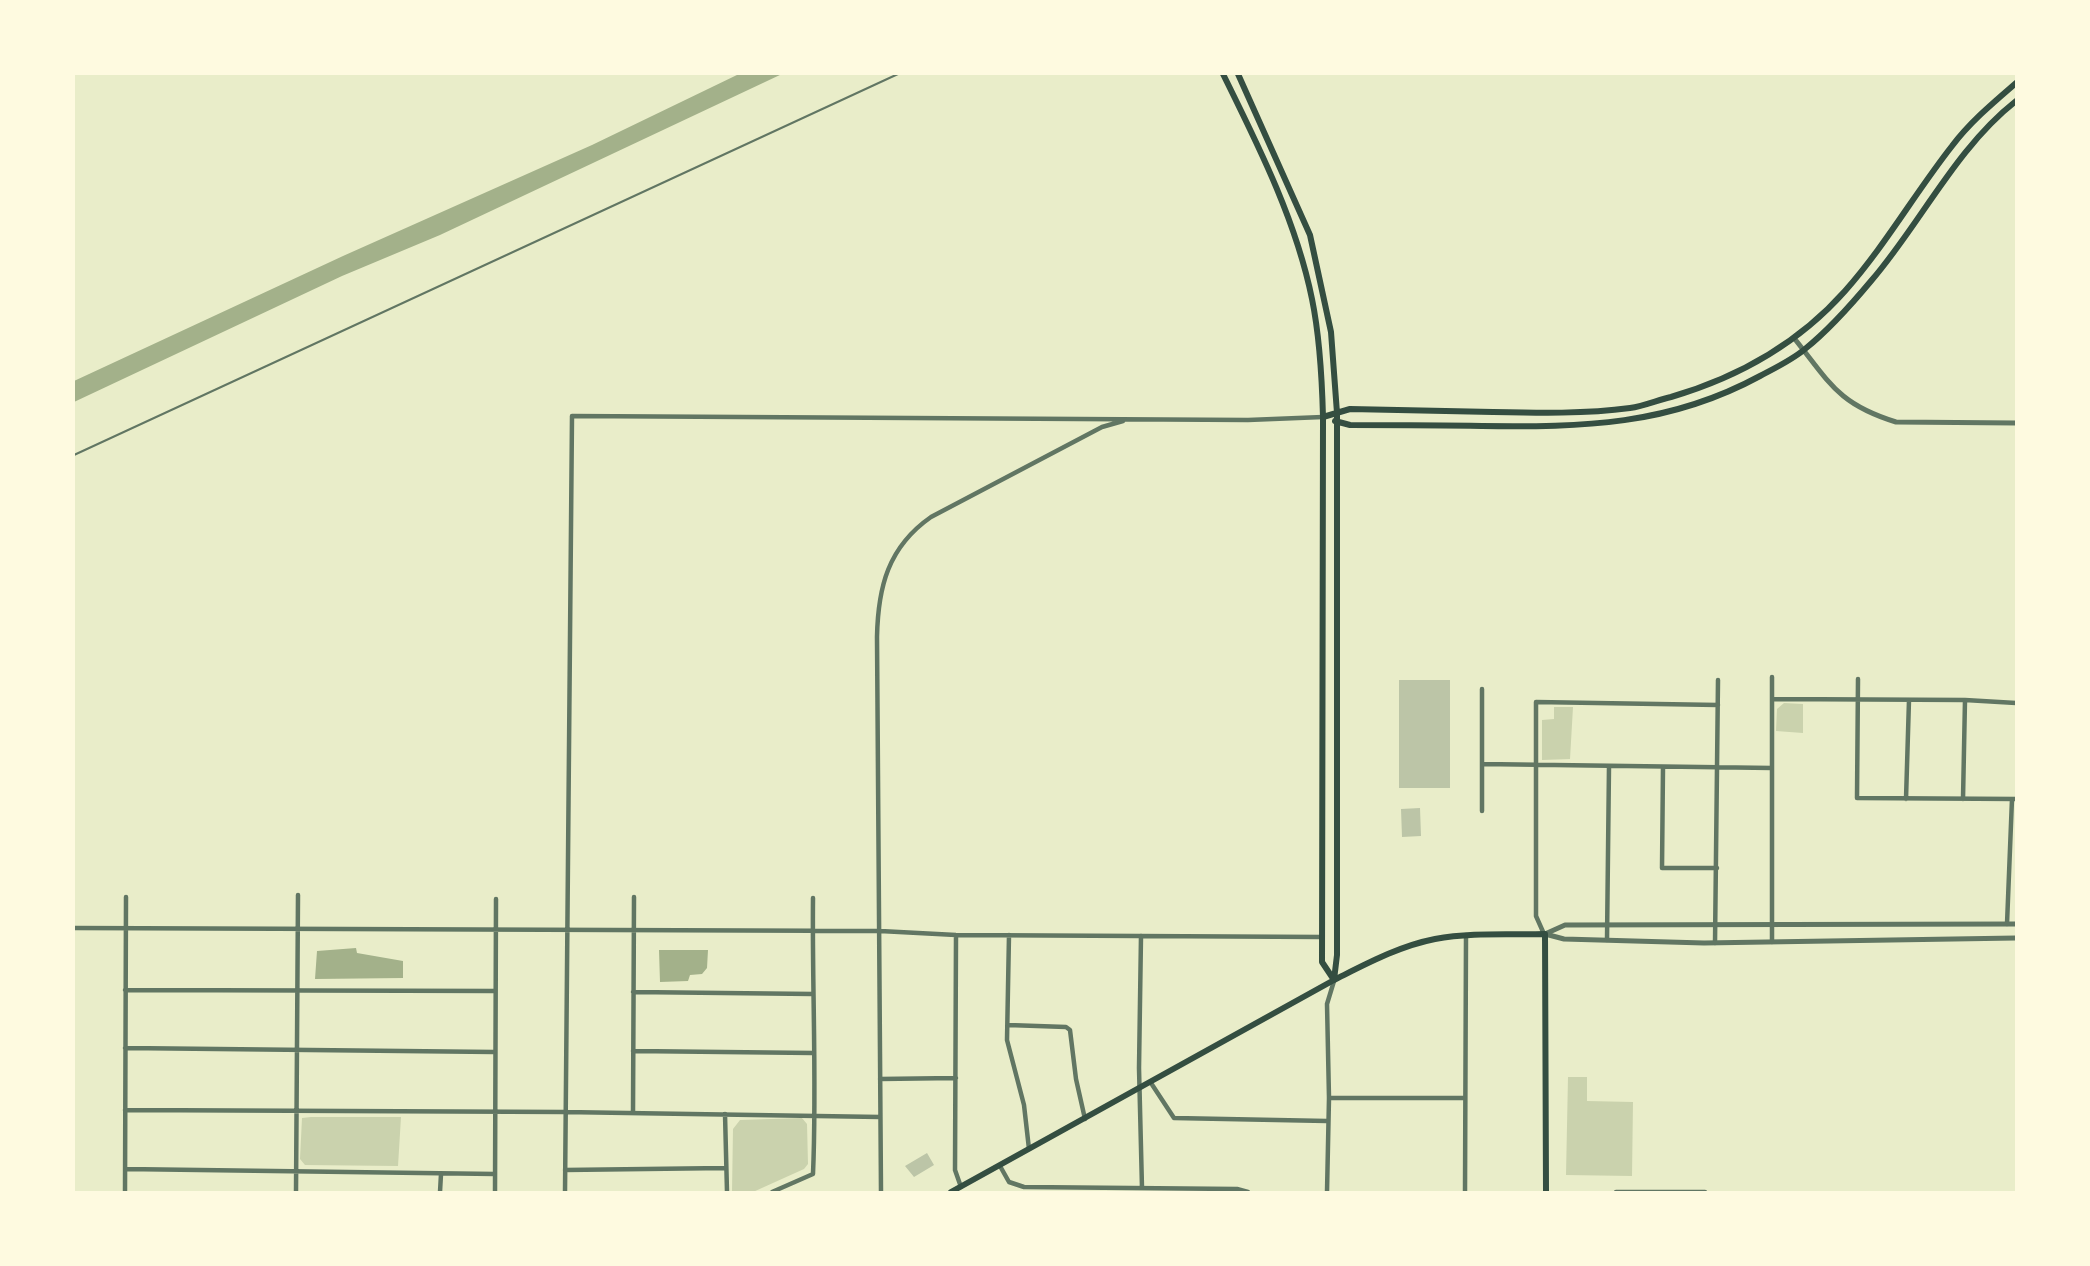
<!DOCTYPE html>
<style>
body{margin:0}
#map{position:relative;width:2090px;height:1266px;overflow:hidden;background:#e9edc9;font-family:"Asap Condensed",sans-serif}
canvas{display:block}
.frame{position:absolute;inset:0;border:75px solid #fefae0;pointer-events:none}
</style>
<div id="map">
<canvas width="2090" height="1266"></canvas>
<div class="frame"></div>
</div>
<script>
const ctx = document.querySelector('canvas').getContext('2d');
ctx.lineJoin = 'round';
function paint(path, color) { ctx.fillStyle = color; ctx.fill(path, 'evenodd'); }
function strokePath(path, color, width, dash) { ctx.strokeStyle = color; ctx.lineWidth = width; ctx.lineCap = dash ? 'butt' : 'round'; ctx.setLineDash(dash || []); ctx.stroke(path); }
const green = new Path2D(`
 M1784,703L1803,704V733L1776,731L1777,709Z
 M1554,707H1573L1570,759L1542,760V720L1554,719Z
 M1568,1077H1587V1101L1633,1102L1632,1176L1566,1175Z
 M311,1117H401L398,1166L305,1165L300,1159L302,1118Z
 M802,1118L807,1124L808,1164L804,1169L753,1192H732L733,1129L740,1120Z`);
const water = new Path2D(`
 M739,74H782L440,235L342,276L74,402V381L343,256L592,145Z
 M356,948L357,953L403,961V978L315,979L317,951Z
 M659,950H708L707,968L702,974L690,975L688,981L660,982Z`);
const building = new Path2D(`
 M1399,680H1450V788H1399Z
 M1420,808L1421,836L1402,837L1401,809Z
 M927,1153L934,1165L914,1177L905,1166Z`);
const service = new Path2D(`
 M74,455L898,74`);
const minor = new Path2D(`
 M1858,679L1857,798L2016,799
 M1772,699L1965,700L2016,703
 M1482,764L1772,768
 M1663,767L1662,868H1717
 M1906,799L1909,700
 M1963,799L1965,700
 M1482,811V689
 M2007,924L2012,799
 M74,928L880,931L956,935L1322,937
 M1544,934L1536,916V702L1718,705
 M956,935L955,1170L961,1187
 M1009,935L1007,1040L1024,1105L1029,1149
 M1141,936L1139,1068L1142,1188
 M1607,940L1609,766
 M1772,942V677
 M1715,943L1718,680
 M125,990L495,991
 M633,992L813,994
 M1008,1025L1066,1027L1070,1030L1076,1079L1085,1119
 M125,1048L494,1052
 M633,1051L813,1053
 M880,1079L956,1078
 M1151,1083L1174,1118L1327,1121
 M1329,1098H1465
 M125,1110L564,1112L880,1117
 M633,1113L634,897
 M725,1114L727,1192
 M1000,1166L1009,1182L1024,1187L1237,1189L1248,1192
 M125,1169L495,1174
 M565,1170L726,1168
 M125,1192L126,897
 M296,1192L298,895
 M440,1192L441,1174
 M495,1192L496,899
 M565,1192L572,416L1248,420L1323,417
 M772,1192L813,1174C817,1082 812,990 813,898
 M881,1192L877,637C878,587 888,547 931,517L1102,427L1123,421
 M1327,1192L1329,1098L1327,1004L1334,981
 M1465,1192L1466,935
 M1616,1192H1705`);
const tertiary = new Path2D(`
 M1794,338C1830,383 1838,404 1896,422L2016,423
 M1545,934L1565,925L2016,924
 M1545,934L1564,939L1704,943L2016,938`);
const secondary = new Path2D(`
 M1223,74C1258,145 1296,220 1312,299C1320,338 1322,378 1323,417L1322,962L1334,980
 M1238,74L1310,235L1331,332L1337,413V955L1334,980
 M1323,417L1350,409C1398,410 1445,411 1493,412C1539,413 1585,414 1630,408C1644,406 1658,400 1671,397C1739,377 1798,344 1845,291C1885,246 1915,193 1952,146C1970,122 1994,102 2016,83
 M1335,421L1350,425C1394,425 1438,425 1482,426C1583,427 1668,426 1760,376C1775,368 1792,360 1805,349C1830,329 1851,305 1871,281C1921,223 1955,149 2016,101
 M951,1192L1334,980C1366,964 1399,946 1435,939C1471,932 1509,935 1545,934L1546,1192`);
paint(green, '#cad2ad');
paint(water, '#a3b18a');
paint(building, '#bcc5a7');
strokePath(service, '#617663', 2);
strokePath(minor, '#617663', 4.5);
strokePath(tertiary, '#617663', 5);
strokePath(secondary, '#344e41', 6);
</script>
